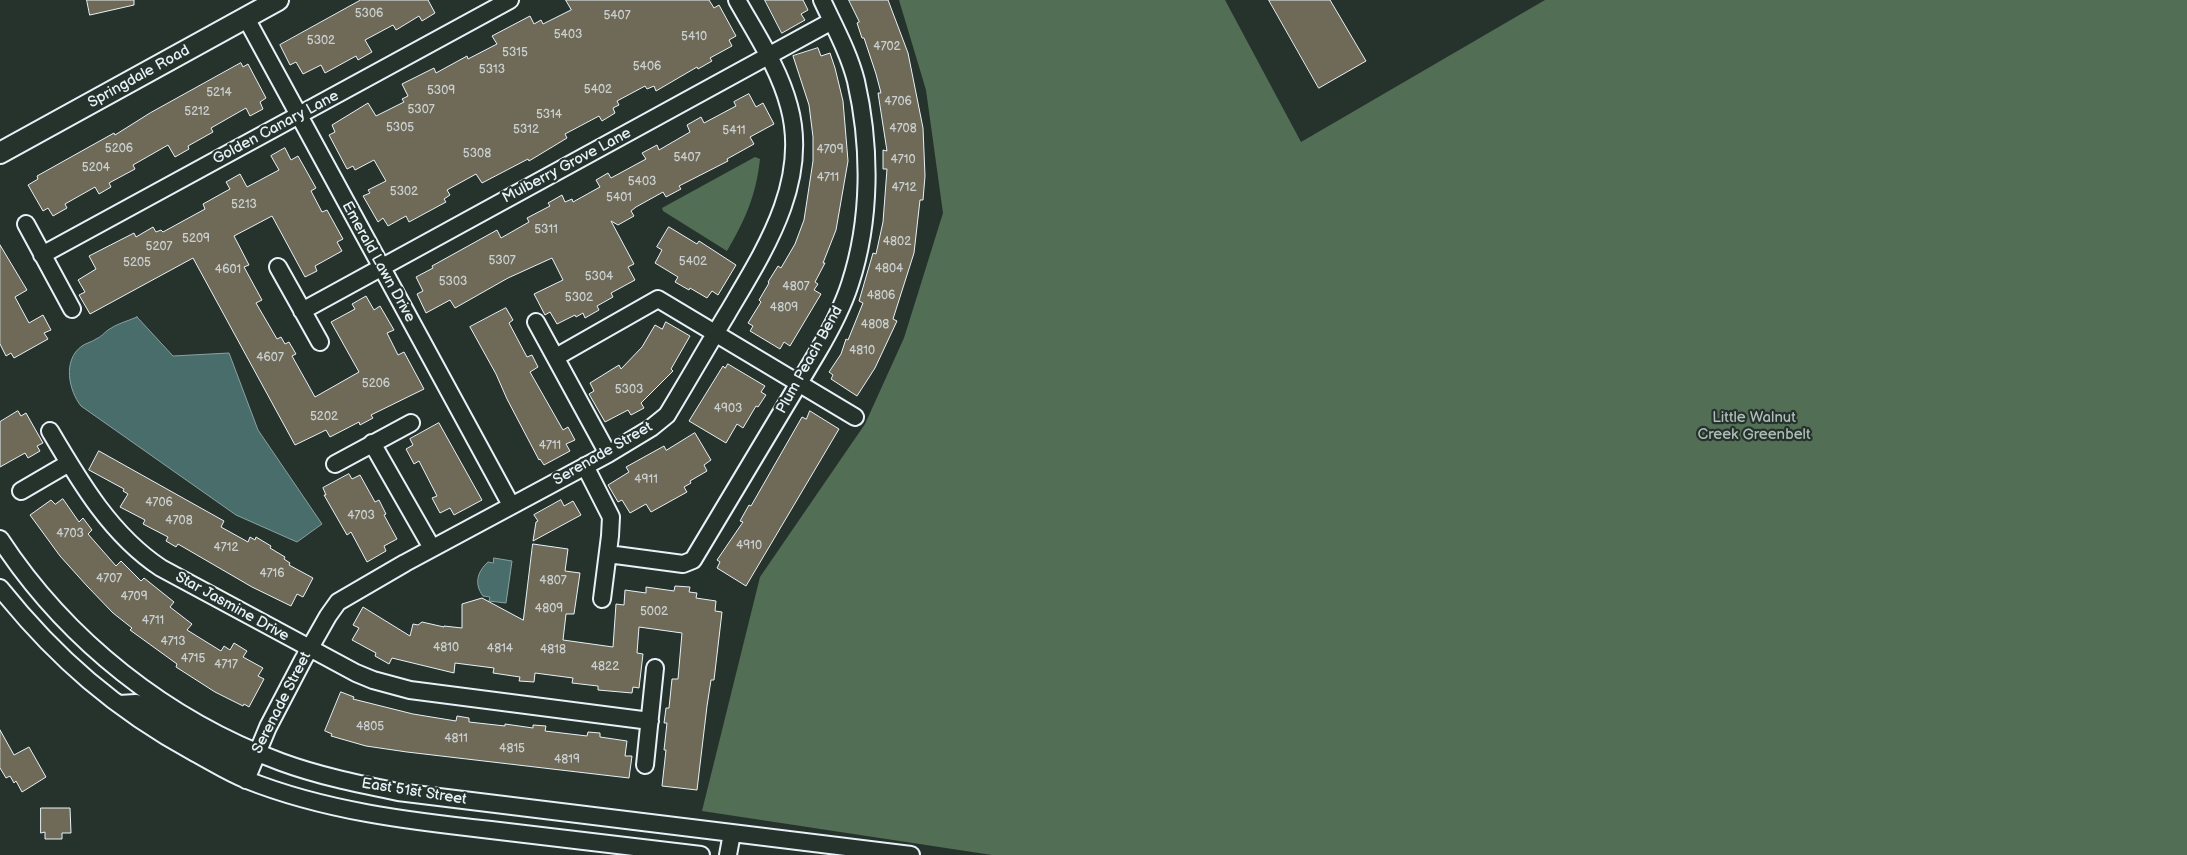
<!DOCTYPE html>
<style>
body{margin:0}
canvas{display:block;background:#26332d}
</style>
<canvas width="2187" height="855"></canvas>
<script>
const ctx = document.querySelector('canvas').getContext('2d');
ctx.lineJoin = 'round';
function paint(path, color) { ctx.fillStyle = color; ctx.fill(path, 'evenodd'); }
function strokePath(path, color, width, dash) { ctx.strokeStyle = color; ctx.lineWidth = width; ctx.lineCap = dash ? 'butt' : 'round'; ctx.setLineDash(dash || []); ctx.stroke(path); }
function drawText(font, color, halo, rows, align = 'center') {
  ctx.font = font + ' "Balsamiq Sans",sans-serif'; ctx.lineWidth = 4.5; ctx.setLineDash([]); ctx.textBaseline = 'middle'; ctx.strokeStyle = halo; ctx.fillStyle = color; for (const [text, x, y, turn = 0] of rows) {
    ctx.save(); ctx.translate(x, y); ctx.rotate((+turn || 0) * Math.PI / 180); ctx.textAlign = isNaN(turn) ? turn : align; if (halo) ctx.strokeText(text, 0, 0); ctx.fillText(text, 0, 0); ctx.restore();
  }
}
const green = new Path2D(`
 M899,0H1225L1301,142L1545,0H2187V855H992L702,811L760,577L865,424L904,338L943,213L926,90Z
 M755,157L760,159C756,196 745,220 727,251L663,211L662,208Z`);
const water = new Path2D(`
 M137,317L173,356L229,353L258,430L322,524L297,542L236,515L81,406C69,391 62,360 82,346C86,343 92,342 96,339C101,337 104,333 108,330C116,324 128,321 137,317Z
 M494,558L512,561L506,603L489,601L490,597L483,596C474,584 477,572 488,562L493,563Z`);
const building = new Path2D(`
 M87,0H134V5L90,15Z
 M361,0H428L435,13L422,21L419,16L396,30L393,25L365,40L372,52L358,60L356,56L325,73L321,65L303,74L296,62L290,65L280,45Z
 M566,0H709L714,8L719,5L736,36L729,40L732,46L710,58L712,61L698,69L697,67L656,91L654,86L647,89L645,86L617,101L619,105L613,108L615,113L602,121L599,116L565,134L567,138L529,161L528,159L482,183L476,174L447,190L450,195L444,199L446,202L409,222L406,216L388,226L383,218L378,222L363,196L370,193L368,190L386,181L374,160L355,170L353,166L347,169L329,135L335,132L332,125L368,103L376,116L404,102L402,99L408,96L402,84L434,68L436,73L467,56L468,59L497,44L492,36L530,16L534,24L541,20L543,24L571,10Z
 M765,0H803L808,10L801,14L805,20L782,33Z
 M849,0H888L908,53L923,128L925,176L923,200H920L914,253L893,319L897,321L875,368L857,396L831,379L833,375L829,372L841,354L846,339L848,340L863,303L859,301L873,253L876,254L883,222L887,169H883V150L887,151L878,93H881L876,74L864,38H862L857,23L859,22Z
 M1269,0H1330L1366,61L1319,88Z
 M818,48L821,56L830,53L835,68L843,101L848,161L836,230L823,263H825L815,282L818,284L814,290L821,294L790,346L784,342L780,349L750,331L753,326L748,323L761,302L759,300L769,283L768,282L778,266L781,268L795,244L804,220L813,161V137L809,105L793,56Z
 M241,63L243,67L248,64L266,98L260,102L263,109L250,116L246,108L211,128L213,132L188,146L189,149L175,157L168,145L133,165L135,169L109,183L111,187L99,194L95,187L65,204L67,208L53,216L48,208L43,211L28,185L38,179L37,176L114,133L115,135L150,113Z
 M749,94L756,107L763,103L774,124L750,137L754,144L727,159L728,161L679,186L681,189L666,197L663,192L636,207L631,211L634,216L618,225L611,221L634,264L628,267L635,280L611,293L613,297L597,306L599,310L585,318L583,313L576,317L575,315L557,324L550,312L545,315L534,294L563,280L552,258L508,278L455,308L450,300L426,313L417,294L423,291L416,277L433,268L432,266L497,230L501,238L529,222L527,218L550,206L548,203L562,195L565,202L572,199L573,202L600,187L596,180L608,173L611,178L646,159L642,153L657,145L659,150L690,132L687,125L701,117L704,123L736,106L734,102Z
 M285,148L291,160L298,156L316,188L311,191L322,212L327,210L343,239L337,242L342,251L315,266L317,271L305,277L272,216L234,236L249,265L244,267L262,300L256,303L277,339L281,337L285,344L289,342L296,354L292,356L315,397L359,372L331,322L355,309L352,304L366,296L374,310L380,306L394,330L387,333L398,355L404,352L424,389L371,415L373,418L360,425L359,422L330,437L326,430L295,445L193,258L90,314L79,295L85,292L78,280L96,269L89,256L134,233L136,237L153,227L156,232L161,230L163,232L205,209L203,204L230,189L226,182L240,174L247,187L279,170L271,156Z
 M669,227L697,244L699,241L736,265L718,295L712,291L707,298L690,288L689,290L675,282L678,277L655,263L662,250L657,247Z
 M0,245L27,290L15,297L29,323L43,315L51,330L44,333L48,339L14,358L11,353L6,356L0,344Z
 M506,308L513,320L509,323L527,357L532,355L538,367L530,372L534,379L563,430L568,427L575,440L566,444L570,451L544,465L540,459L539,460L507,399L496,374L470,327Z
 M666,322L690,336L671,369L673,371L641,403L644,408L631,415L628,410L605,422L589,394L594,391L590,383L619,365L621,369L642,347L655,325L662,329Z
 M728,364L765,386L761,392L766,395L758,407L756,406L743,428L737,424L726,443L689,421L723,366L725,368Z
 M18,411L21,416L26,413L43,443L37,446L40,451L28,458L25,453L0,467V422Z
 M810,411L839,429L746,586L717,568L720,562L717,560L743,522L740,521L749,505L751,506L802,417L806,419Z
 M439,423L482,500L454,515L450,508L440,513L432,498L437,496L419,461L414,464L406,449L413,445L410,439Z
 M695,433L711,460L704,465L707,471L690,481L691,483L684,487L687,492L651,512L646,504L630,513L622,500L618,502L608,485L629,472L626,467L664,446L666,450Z
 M99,451L224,521L221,527L248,542L250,537L255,540L256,537L271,546L270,548L285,557L284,559L290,563L289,565L313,578L303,597L297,594L291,606L252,587L178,544L176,547L166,541L168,537L143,524L145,520L120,507L128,494L123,491L124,489L89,470Z
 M349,474L352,479L360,475L375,502L379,500L386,514L384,515L397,539L384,546L386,551L367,562L351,532L347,535L324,495H326L323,488Z
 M63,499L79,522L83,518L92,530L88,534L116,566L121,561L141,581L144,578L174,602L170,607L192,624L187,630L221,651L224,646L230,650L234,643L247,651L243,657L263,668L258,676L264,679L249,707L244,704L243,706L215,692L176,667L177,664L130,630L132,628L113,613L87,586L60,556L30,515L51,500L55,504Z
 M561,500L564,506L573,501L581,515L533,541L536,522L538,521L534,515Z
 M533,544L568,549L565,571L580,573L574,614H566L563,640L613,647L616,604L624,605L625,590L646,593V587L674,591L675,586L690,587L689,592L697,593L696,598L716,601L715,611L722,612L714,680H711L707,706L697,790L662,786L666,750H664L667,723H664L666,708H669L672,679H678L682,633L639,627L637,653L643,654L639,688L633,687L632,693L598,690V686L572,683L573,678L535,673L534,682L519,681L520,677L493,673L494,668L455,663L454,673L392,658L389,664L375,656L376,653L352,640L359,628L353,625L363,607L410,636L413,624L418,625L422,622L444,627V626L462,628V604L482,598L523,620Z
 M341,692L354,697L353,699L413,714L456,721L457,716L469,718V722L505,726V724L533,728V725L546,726L545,731L587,736L588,732L600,733V737L627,741L625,756H632L629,778L407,752L366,746L331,736L332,734L325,731Z
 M0,730L14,755L29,747L46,777L22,792L16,781L14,783L10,776L6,778L0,768Z
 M41,808H70L71,833H62V839H45V832L41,833Z`);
const minor = new Path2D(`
 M246,18L511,505
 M26,224L72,309
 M42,255L510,0
 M278,267L320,342
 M302,311L832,21
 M536,322L608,454
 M556,357L658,299L855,417
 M50,431C80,482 111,535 161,568L356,673L373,680L410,690L650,721
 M372,443L432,548
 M335,464L411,423
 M585,466L611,517L610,536L602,599
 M21,491L69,463
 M0,539C66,640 167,720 281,762C319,776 359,784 398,792L911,855
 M608,554L683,564L693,560L817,353C830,331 842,309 850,284C871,220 871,147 856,81C849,53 834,26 822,0
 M0,588C56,658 116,710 195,753C212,762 229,773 247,780C325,811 409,821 491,830C561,839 631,847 701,855
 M119,704L136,703L174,728L215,750L251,765
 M645,765L655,668
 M246,780L268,727L303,660L328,616L338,602L405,563L608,454L651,428L667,415C687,382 707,347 727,314C764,251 810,182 789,106C779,68 756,34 737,0
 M728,855L732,833`);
const major = new Path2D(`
 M0,153L278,0`);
const numberNames = [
 ["5306",369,14],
 ["5407",617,16],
 ["5403",568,35],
 ["5410",694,37],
 ["5302",321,41],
 ["4702",887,47],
 ["5315",515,53],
 ["5406",647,67],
 ["5313",492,70],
 ["5402",598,90],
 ["5309",441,91],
 ["5214",219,93],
 ["4706",898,102],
 ["5307",421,110],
 ["5212",197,112],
 ["5314",549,115],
 ["5305",400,128],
 ["4708",903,129],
 ["5312",526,130],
 ["5411",734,131],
 ["5206",119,149],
 ["4709",830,150],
 ["5308",477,154],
 ["5407",687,158],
 ["4710",903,160],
 ["5204",96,168],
 ["4711",828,178],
 ["5403",642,182],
 ["4712",904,188],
 ["5302",404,192],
 ["5401",619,198],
 ["5213",244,205],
 ["5311",546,230],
 ["5209",196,239],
 ["4802",897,242],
 ["5207",159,247],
 ["5307",502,261],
 ["5402",693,262],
 ["5205",137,263],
 ["4804",889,269],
 ["4601",228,270],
 ["5304",599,277],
 ["5303",453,282],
 ["4807",796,287],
 ["4806",881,296],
 ["5302",579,298],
 ["4809",784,308],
 ["4808",875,325],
 ["4810",862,351],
 ["4607",270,358],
 ["5206",376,384],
 ["5303",629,390],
 ["4903",728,409],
 ["5202",324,417],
 ["4711",550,446],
 ["4911",646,480],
 ["4706",159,503],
 ["4703",361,516],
 ["4708",179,521],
 ["4703",70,534],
 ["4910",749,546],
 ["4712",226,548],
 ["4716",272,574],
 ["4707",109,579],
 ["4807",553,581],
 ["4709",134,597],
 ["4809",549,609],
 ["5002",654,612],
 ["4711",153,621],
 ["4713",173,642],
 ["4810",446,648],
 ["4814",500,649],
 ["4818",553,650],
 ["4715",193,659],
 ["4717",226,665],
 ["4822",605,667],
 ["4805",370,727],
 ["4811",456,739],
 ["4815",512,749],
 ["4819",567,760]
];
const streetNames = [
 ["Springdale Road",139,77,-29],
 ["Golden Canary Lane",276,128,-28],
 ["Mulberry Grove Lane",567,166,-28],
 ["Emerald Lawn Drive",378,262,61],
 ["Plum Peach Bend",810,360,-61],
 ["Serenade Street",603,454,-30],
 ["Star Jasmine Drive",232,607,29],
 ["Serenade Street",282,703,-63],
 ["East 51st Street",414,792,9]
];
const parkNames = [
 ["Little Walnut",1754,418],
 ["Creek Greenbelt",1754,435]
];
paint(green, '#526e55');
paint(water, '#486d6b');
strokePath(water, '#88a2a3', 1);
paint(building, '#6e6a57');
strokePath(building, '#e8f1f8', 1);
strokePath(minor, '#e8f1f8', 20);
strokePath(major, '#e8f1f8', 24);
strokePath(minor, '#26332d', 16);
strokePath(major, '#26332d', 20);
drawText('12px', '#cacfd0', null, numberNames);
drawText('15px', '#e8f1f8', '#26332d', streetNames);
drawText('15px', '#acbdb7', '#26332d', parkNames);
</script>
